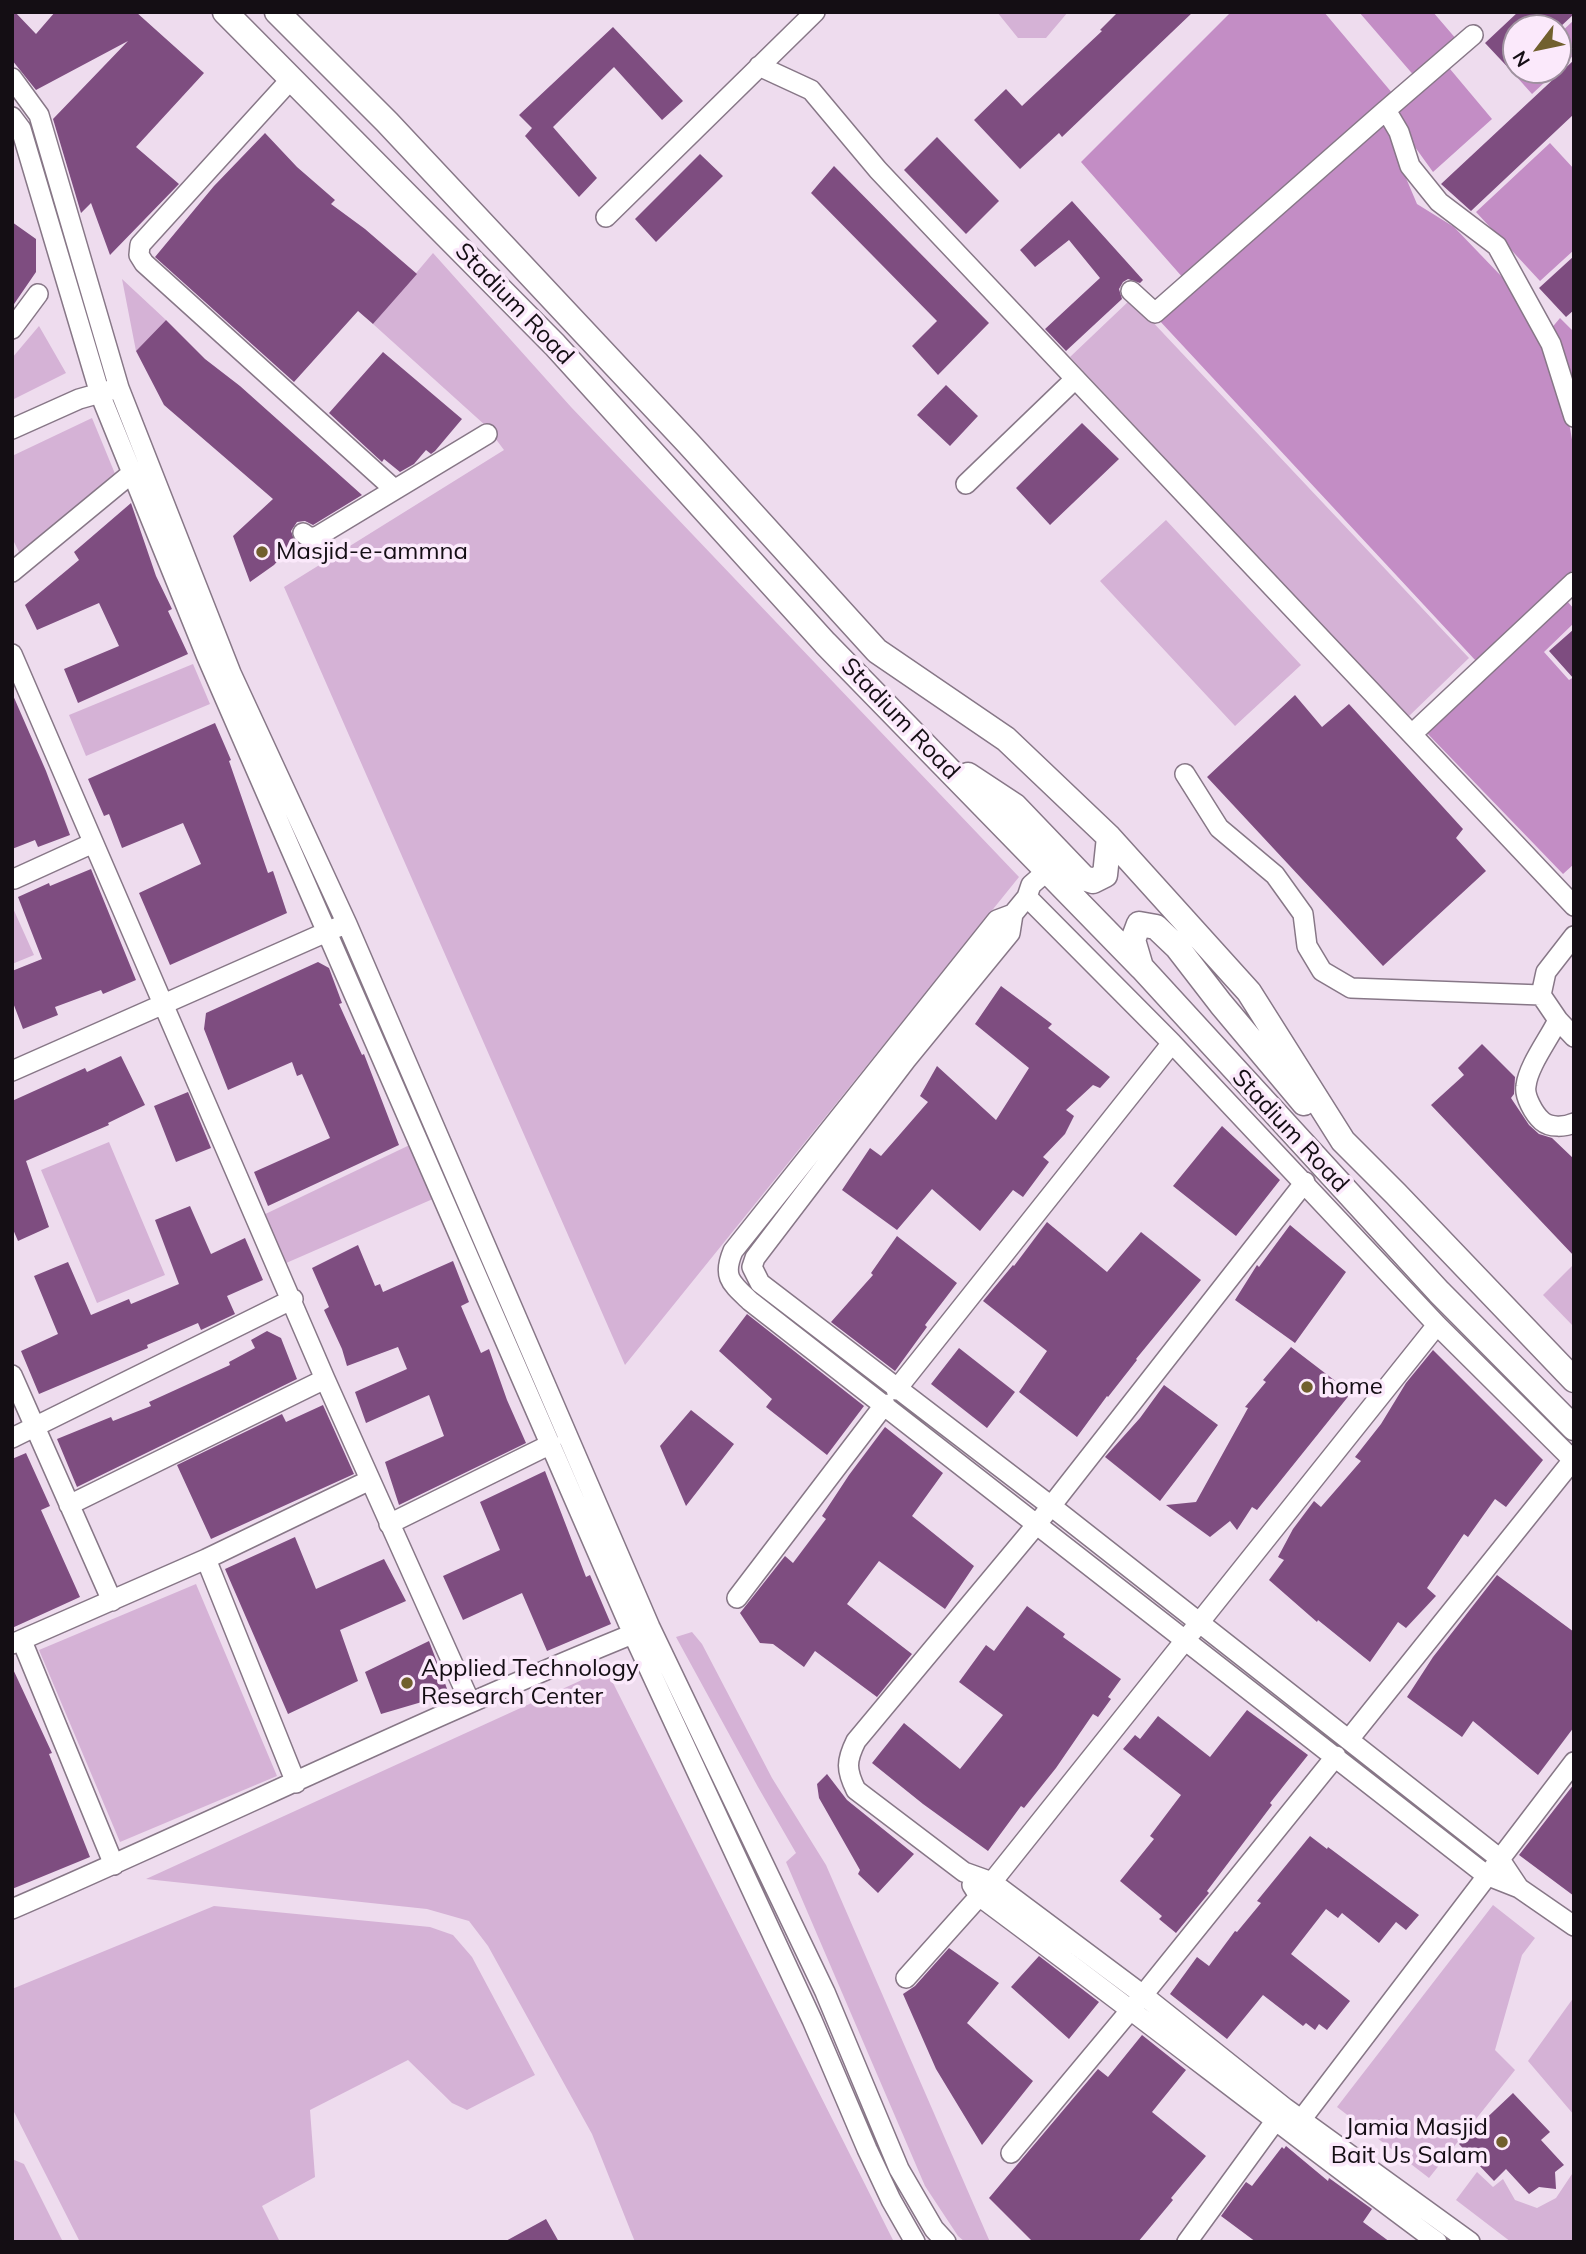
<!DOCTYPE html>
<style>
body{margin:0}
#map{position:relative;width:1586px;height:2254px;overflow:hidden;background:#eedcee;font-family:Mulish,sans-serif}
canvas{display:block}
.frame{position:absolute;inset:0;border:14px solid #140e14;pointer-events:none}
.north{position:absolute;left:1502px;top:14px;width:70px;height:70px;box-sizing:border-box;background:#fbe9fb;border:2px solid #9f919f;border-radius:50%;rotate:238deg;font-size:19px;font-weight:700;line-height:28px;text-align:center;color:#140e14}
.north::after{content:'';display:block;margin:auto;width:24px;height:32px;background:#71602e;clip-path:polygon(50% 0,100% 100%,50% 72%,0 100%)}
</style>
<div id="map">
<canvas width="1586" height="2254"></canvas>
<div class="frame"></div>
<div class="north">N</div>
</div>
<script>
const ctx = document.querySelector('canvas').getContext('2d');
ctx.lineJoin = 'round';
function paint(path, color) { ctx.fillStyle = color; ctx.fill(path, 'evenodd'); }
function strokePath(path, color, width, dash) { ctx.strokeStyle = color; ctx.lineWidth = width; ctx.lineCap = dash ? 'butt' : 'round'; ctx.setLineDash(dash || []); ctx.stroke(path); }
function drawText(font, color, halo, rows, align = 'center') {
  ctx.font = font + ' Mulish,sans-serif'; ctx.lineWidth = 7; ctx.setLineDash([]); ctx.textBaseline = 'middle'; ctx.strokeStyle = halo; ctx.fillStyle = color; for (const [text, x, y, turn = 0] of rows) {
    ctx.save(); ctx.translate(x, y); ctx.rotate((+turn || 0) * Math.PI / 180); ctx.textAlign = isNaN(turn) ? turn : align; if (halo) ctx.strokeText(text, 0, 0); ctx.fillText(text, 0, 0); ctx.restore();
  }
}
const green = new Path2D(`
 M997,12H1068L1046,38H1018Z
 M433,253L571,407L1019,877L625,1365L284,587L504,450L486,426L373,324Z
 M122,279L166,320L136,351Z
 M1131,299L1469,658L1408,717L1070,357Z
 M39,326L66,373L12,400V358Z
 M92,418L118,481L23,560L12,538V456Z
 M1166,520L1301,665L1235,726L1100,581Z
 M193,664L210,704L86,756L69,715Z
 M12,906L34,955L12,964Z
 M418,1141L442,1195L277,1267L257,1218Z
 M109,1142L165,1275L97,1303L41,1170Z
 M1574,1264V1327L1543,1295Z
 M196,1584L277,1776L120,1842L39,1650Z
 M692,1632L702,1644L772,1778L826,1865L990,2242H965L958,2236L925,2186L786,1862L796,1853L758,1787L676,1637Z
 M606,1669L894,2242H635L592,2134L488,1946L469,1921L427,1909L146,1879Z
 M1493,1905L1535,1938L1522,1955L1495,2050L1515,2070L1429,2178L1337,2107Z
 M214,1906L430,1927L453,1935L472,1957L535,2075L467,2110L452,2103L408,2060L310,2110L315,2177L262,2206L280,2242H80L12,2108V1989Z
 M1574,1997V2115L1528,2061Z
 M12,2159L24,2164L63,2242H12Z
 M1574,2171V2242H1511L1456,2200L1477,2172L1493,2187L1503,2179L1515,2200L1537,2208L1556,2198Z`);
const forest = new Path2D(`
 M1231,12H1324L1393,94L1184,279L1081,162Z
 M1359,12H1433L1457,40L1416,78Z
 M1574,20V55L1558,70V35Z
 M1445,63L1492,119L1433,172L1389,111Z
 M1520,70H1558L1532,94L1515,75Z
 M1386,115L1403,171L1417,204L1454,227L1504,279L1532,324L1566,405L1574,451V569L1476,661L1158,319Z
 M1550,143L1574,169V250L1540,281L1476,212Z
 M1560,318L1574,332V402L1550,330Z
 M1567,601L1574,609V623L1544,652L1569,680L1574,677V864L1563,874L1425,731Z`);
const building = new Path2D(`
 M12,12H15L36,34L55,12H136L204,73L136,147L179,184L110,255L91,203L81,213L53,119L128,41L36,90L12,60Z
 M1118,12H1193L1062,137L1059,133L1020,169L974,120L1006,89L1022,106L1102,31L1100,30Z
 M1518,12L1574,14L1559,28H1516V76L1485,43Z
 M613,27L683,101L662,120L614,67L553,127L597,178L579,197L525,136L532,128L519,115Z
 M1574,60V114L1471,211L1441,184Z
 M265,133L297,167L335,200L331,204L365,229L417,274L373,324L358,311L294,382L155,257L214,186Z
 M937,137L999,201L966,234L904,170Z
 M700,154L723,176L656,242L635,219Z
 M834,166L989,323L938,375L912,346L937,321L811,193Z
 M1072,201L1143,280L1140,283L1128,279L1123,282L1119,289L1122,299L1066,351L1045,329L1100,278L1069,240L1035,267L1020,250Z
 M12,222L36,239V272L12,307Z
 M1574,256V310L1566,317L1539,288Z
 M166,320L205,359L240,386L362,495L313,525L305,521L297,522L291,531L295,542L274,565L250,582L233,536L273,499L164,405L136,351Z
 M383,352L462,419L435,451L431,454L426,450L414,464L400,472L384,459L382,462L329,413Z
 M946,385L978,416L950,446L917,415Z
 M1082,423L1119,459L1050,525L1016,488Z
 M131,503L156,576L172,609L168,611L188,654L78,703L64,669L119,646L99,603L37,630L25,605L79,560L74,552Z
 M1574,629V679L1549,651Z
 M12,693L46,771L70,835L38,847L35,840L12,849Z
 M1295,695L1322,727L1349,704L1463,829L1456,838L1486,871L1383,966L1207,777Z
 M215,723L231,760L229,761L268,873L273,871L287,913L170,965L139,893L201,864L183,823L122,848L109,814L104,816L88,779Z
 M91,869L136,980L103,994L101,990L55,1007L58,1015L23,1029L12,1000V971L42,959L18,897L49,883L50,886Z
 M318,962L329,968L342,1003L339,1004L362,1055L364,1054L399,1145L268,1206L254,1172L330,1138L302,1074L297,1076L292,1062L228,1090L204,1029L206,1013Z
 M1001,986L1052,1024L1048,1028L1110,1077L1100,1088L1093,1085L1066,1110L1074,1116L1065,1134L1043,1157L1049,1162L1023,1197L1013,1190L980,1231L932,1189L897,1230L842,1190L870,1148L881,1156L928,1102L920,1096L937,1066L996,1120L1029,1068L975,1024Z
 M1482,1044L1515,1077L1514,1094L1511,1098L1529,1125L1539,1134L1552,1138L1574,1159V1256L1431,1105L1464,1075L1458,1068Z
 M121,1056L145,1105L108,1123L109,1125L26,1161L49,1227L18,1241L12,1227V1101L85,1068L87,1072Z
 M188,1092L211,1148L176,1162L154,1106Z
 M1222,1126L1280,1180L1236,1236L1173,1186Z
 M190,1206L211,1254L245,1238L263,1280L227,1296L235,1314L201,1330L198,1323L147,1345L148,1348L39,1394L21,1351L58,1334L34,1276L68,1262L91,1315L129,1299L131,1304L179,1284L155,1220Z
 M1047,1222L1107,1272L1141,1232L1201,1280L1136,1359L1137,1360L1108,1397L1107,1396L1077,1437L1019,1392L1047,1351L983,1301L1013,1265L1014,1266Z
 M1290,1225L1346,1272L1295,1343L1235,1300L1257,1265L1259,1267Z
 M897,1236L957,1283L925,1325L927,1327L895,1371L831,1322L873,1275L871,1273Z
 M358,1245L375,1286L380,1284L383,1292L453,1261L469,1302L461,1306L481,1353L489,1349L507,1400L526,1443L399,1505L385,1462L444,1436L429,1395L366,1423L355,1392L407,1369L398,1347L347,1366L342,1349L324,1310L329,1307L312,1268Z
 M747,1314L864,1406L827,1455L766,1407L772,1399L719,1351Z
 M267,1331L281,1338L297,1379L77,1487L57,1439L111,1417L113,1421L151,1406L149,1402L230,1365L229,1362L255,1348L251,1340Z
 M1291,1347L1351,1393L1257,1510L1252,1507L1237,1530L1230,1521L1210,1537L1166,1505L1196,1502L1248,1408L1245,1407L1266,1382L1263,1380Z
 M959,1348L1015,1392L987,1428L931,1384Z
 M1433,1350L1543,1460L1506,1507L1495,1499L1468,1537L1464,1534L1427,1588L1436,1596L1406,1628L1398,1622L1370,1662L1318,1620L1317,1622L1269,1580L1284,1560L1278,1557L1293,1529L1314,1501L1321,1507L1361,1461L1355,1457L1381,1424L1406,1383Z
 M1164,1385L1218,1425L1160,1501L1105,1457L1140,1418Z
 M323,1405L354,1474L211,1539L177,1465L282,1414L286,1422Z
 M691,1410L734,1444L686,1506L660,1446Z
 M885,1427L943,1473L912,1516L974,1566L945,1609L879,1561L847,1604L912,1654L877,1697L815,1651L804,1667L773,1644L760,1643L740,1613L785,1556L793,1563L826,1519L822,1516L849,1475Z
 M26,1453L50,1506L41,1510L80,1597L12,1628V1459Z
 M545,1471L586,1577L590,1575L611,1624L547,1651L522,1593L463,1620L443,1576L500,1550L480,1502Z
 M295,1537L316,1589L384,1559L406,1601L340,1630L358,1681L288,1714L225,1569Z
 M1497,1575L1574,1632V1727L1538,1775L1473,1721L1462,1737L1407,1697L1433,1657Z
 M1027,1606L1065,1634L1063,1637L1121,1679L1108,1697L1111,1699L1098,1717L1093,1714L1056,1768L1024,1808L1021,1806L988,1851L923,1804L872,1763L904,1723L960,1769L1003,1715L959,1682L986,1645L994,1651Z
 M429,1641L449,1694L381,1714L365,1672Z
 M12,1667L52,1753L49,1754L90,1857L12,1889Z
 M1247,1710L1308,1755L1270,1803L1272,1805L1207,1891L1209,1893L1176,1933L1159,1919L1162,1916L1120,1881L1154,1839L1150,1836L1181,1795L1123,1749L1135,1735L1140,1739L1158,1716L1210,1757Z
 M827,1774L847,1800L914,1854L878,1893L858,1874L860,1870L819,1798L817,1784Z
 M1574,1784V1896L1519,1855Z
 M1310,1836L1327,1849L1328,1847L1419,1915L1406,1930L1396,1922L1379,1943L1342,1913L1338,1918L1326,1909L1291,1954L1350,2001L1327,2030L1319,2024L1315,2030L1306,2023L1303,2026L1263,1995L1227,2039L1170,1994L1197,1957L1209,1966L1235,1931L1237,1932L1261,1903L1257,1901Z
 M949,1948L999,1983L967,2023L1033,2081L982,2145L936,2069L903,1994L915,1986Z
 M1039,1956L1099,2002L1069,2039L1011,1987Z
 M1142,2035L1186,2070L1152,2112L1206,2156L1171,2198L1173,2200L1138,2242H1033L989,2198L1098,2069L1108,2077Z
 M1513,2093L1550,2132L1541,2140L1564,2165L1555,2172L1556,2189L1539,2187L1529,2194L1506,2169L1494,2181L1459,2144Z
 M1286,2146L1328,2181L1329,2178L1372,2209L1363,2222L1390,2242H1256L1221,2216L1246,2182L1252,2186L1282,2147L1284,2149Z
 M546,2219L559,2242H504Z`);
const minor = new Path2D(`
 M1473,35L1386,110L1399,132L1410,166L1439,202L1497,246L1551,344L1574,417
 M759,66L811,90L878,170L1574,906
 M12,78L39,115L119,388L231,673L347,924L650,1627L825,1992L899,2169L934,2229L946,2242
 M292,78L140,245L139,255L144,263L394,489
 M12,117L21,129L100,394L206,655L633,1634L812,2020L867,2149L891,2200L915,2242
 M606,217L815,12
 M1131,291L1155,313L1386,110
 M12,329L38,294
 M12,429L79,399L111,390
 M966,484L1074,380
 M303,533L310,538L318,536L487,434
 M12,572L132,473
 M12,654L325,1379L470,1702
 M1412,734L1574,582
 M1185,774L1219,828L1275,875L1303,914L1307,946L1322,971L1351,988L1541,995
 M14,879L93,843
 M1027,897L1031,885L1047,871
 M1013,914L997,920L733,1251C722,1277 731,1283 750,1301L1486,1875L1519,1888L1574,1926
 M1574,936L1546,972L1541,995L1558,1020L1574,1037
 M1558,1020C1549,1039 1528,1066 1526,1086C1524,1096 1534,1114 1542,1121C1550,1128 1565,1127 1574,1123
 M12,1071L338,927
 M1305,1182L1037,1524L856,1741C846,1761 846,1770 856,1790L964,1872L992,1882L1143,1995L1285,2108L1470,2242
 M12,1375L112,1601
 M896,1390L1172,1043
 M12,1438L293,1299
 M69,1505L325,1379
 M389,1524L551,1444
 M206,1559L296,1783
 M737,1598L885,1404
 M22,1641L114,1865
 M12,1644L206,1559L370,1480
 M1350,1738L1573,1460
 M972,1885L979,1896C1133,2010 1283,2128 1437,2242
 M1519,1888L1499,1858L1051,1506L760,1283L752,1267L755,1258L906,1060L1010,933L1013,914L1027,897L1172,1043L1437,1325L1574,1461
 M12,1909C224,1817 431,1715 645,1629
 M906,1978L992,1882L1437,1325
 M1301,2120L1574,1762
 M1011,2153L1143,1995L1336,1756
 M1187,2242L1281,2113`);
const major = new Path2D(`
 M225,12L555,345L825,643L1142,968L1439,1292L1574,1428
 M277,12L387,122L689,444L877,651L1006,739L1109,837L1249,992L1343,1141L1396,1194L1574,1380
 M968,775L1015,806L1084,878L1093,881L1105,875L1109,837
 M1141,967L1133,940L1139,924L1156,927L1177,947L1221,1004L1304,1103`);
const markers = [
 [262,552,7,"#71602e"],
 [1307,1387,7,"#71602e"],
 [407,1683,7,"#71602e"],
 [1502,2142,7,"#71602e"]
];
const streetNames = [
 ["Stadium Road",514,304,46],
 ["Stadium Road",900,719,46],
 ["Stadium Road",1290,1131,47]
];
const poiNames = [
 ["Masjid-e-ammna",276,552],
 ["home",1321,1387],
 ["Applied Technology",421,1669],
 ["Research Center",421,1697],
 ["Jamia Masjid",1488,2128,"right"],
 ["Bait Us Salam",1488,2156,"right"]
];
paint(green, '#d5b2d6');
paint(forest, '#c38dc5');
paint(building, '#7e4d80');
strokePath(minor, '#877787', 22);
strokePath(major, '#877787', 27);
strokePath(minor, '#fff', 19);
strokePath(major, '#fff', 24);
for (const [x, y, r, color] of markers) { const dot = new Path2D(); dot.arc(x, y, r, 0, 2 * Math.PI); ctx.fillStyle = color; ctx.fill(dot); strokePath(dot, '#fbe9fb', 2.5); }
drawText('24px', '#140e14', '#fbe9fb', streetNames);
drawText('24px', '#140e14', '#fbe9fb', poiNames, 'left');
</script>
